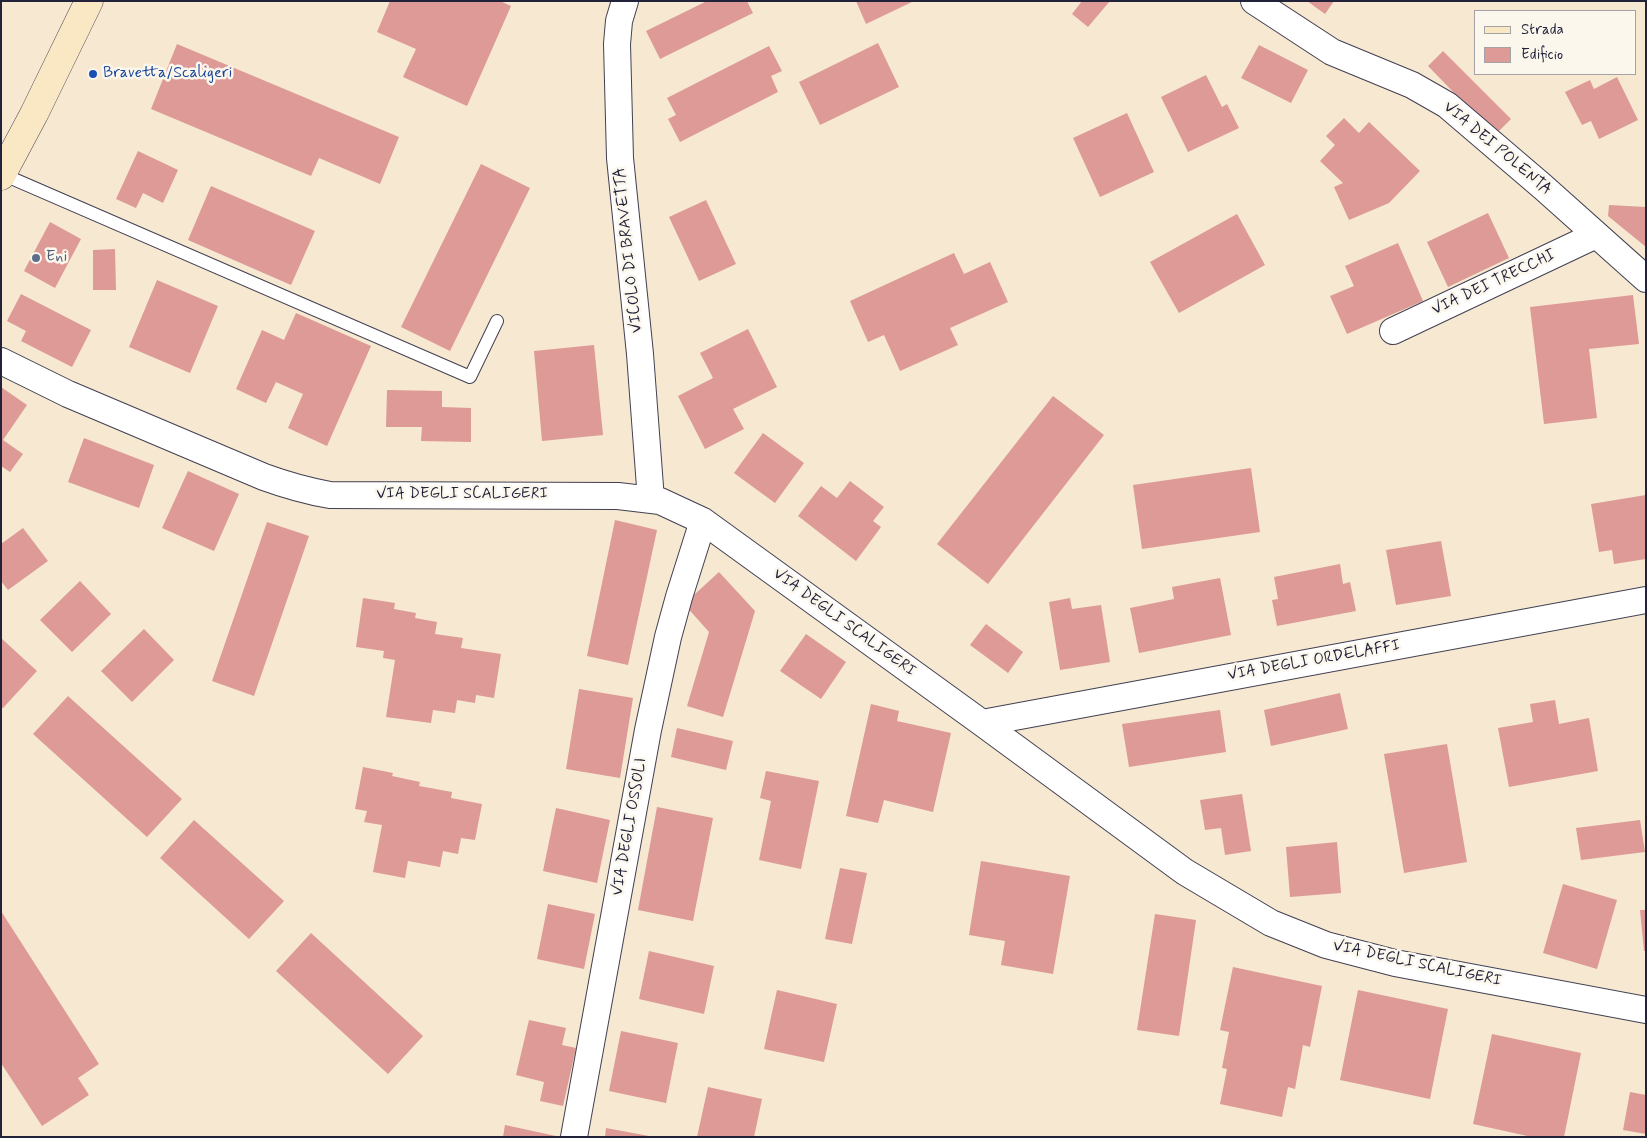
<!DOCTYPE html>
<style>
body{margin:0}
#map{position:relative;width:1647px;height:1138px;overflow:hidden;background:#f6e8d1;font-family:Mynerve,sans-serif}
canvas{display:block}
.frame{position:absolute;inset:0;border:2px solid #22223b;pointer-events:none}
.legend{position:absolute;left:1474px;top:10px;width:162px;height:65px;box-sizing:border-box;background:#fbf7ec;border:1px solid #a4a2a5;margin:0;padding:6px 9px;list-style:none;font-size:15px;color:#22223b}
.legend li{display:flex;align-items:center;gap:10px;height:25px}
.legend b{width:25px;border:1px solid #a4a2a5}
</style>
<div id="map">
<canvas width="1647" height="1138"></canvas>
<div class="frame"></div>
<ul class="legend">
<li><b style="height:6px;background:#fae7c3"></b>Strada</li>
<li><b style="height:14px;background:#dd9a96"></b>Edificio</li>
</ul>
</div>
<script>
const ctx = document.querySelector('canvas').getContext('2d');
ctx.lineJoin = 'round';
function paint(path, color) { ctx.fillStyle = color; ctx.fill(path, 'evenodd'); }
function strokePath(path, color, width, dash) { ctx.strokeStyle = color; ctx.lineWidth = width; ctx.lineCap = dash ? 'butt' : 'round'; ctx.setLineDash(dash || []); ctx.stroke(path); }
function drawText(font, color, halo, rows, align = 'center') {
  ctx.font = font + ' Mynerve,sans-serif'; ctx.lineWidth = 5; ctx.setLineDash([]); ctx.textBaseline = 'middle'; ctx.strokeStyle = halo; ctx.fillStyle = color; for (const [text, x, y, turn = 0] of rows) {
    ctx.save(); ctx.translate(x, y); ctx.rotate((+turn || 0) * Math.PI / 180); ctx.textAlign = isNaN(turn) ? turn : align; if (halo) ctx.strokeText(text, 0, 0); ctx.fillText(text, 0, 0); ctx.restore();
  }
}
const building = new Path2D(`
 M390,1H500L511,6L467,106L403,77L416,49L377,32Z
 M707,1H747L753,13L660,59L646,31Z
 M856,1H914L866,24Z
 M1082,1H1110L1088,27L1072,14Z
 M1307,1H1334L1325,14Z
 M878,43L899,87L820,125L799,82Z
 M177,44L399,137L380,184L319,158L311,176L151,109Z
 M1259,45L1308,70L1291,103L1241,78Z
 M769,46L782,71L771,76L778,92L680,142L668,119L676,115L667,98Z
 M1443,51L1511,119L1495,135L1428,66Z
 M1206,75L1222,107L1227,104L1239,128L1188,152L1161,97Z
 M1617,77L1638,120L1599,139L1591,121L1582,125L1565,92L1590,80L1594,89Z
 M1127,113L1154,172L1100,197L1073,138Z
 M1344,118L1359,133L1369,122L1420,171L1389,203L1349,220L1334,187L1343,183L1320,161L1335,145L1326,136Z
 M138,151L178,170L163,203L143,193L136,208L116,199Z
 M481,164L530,188L450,351L401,327Z
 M211,186L315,231L291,285L188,240Z
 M706,200L736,264L699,281L669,217Z
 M1609,205L1646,207V247L1608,216Z
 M1488,213L1509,258L1448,287L1427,242Z
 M1237,214L1265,265L1179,313L1150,262Z
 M50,222L81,239L55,288L24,271Z
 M1398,243L1423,301L1347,334L1330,296L1354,286L1345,266Z
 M115,249L116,290H93V250Z
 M954,253L964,274L990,262L1008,302L950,328L958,345L900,371L884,335L868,342L850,301Z
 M157,280L218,306L190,373L129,347Z
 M21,294L91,330L72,367L21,341L26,331L7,321Z
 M1633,295L1639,344L1589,349L1597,418L1544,424L1530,307Z
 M296,313L371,346L327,446L288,428L303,394L276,382L266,403L236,389L262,330L284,340Z
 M748,329L777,387L733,409L744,429L705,449L678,396L713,378L700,353Z
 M594,345L603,435L542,441L534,351Z
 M1,387L27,405L3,440L23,454L10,472L1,466Z
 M387,390L442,391V407L471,408V442L421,441L422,427H386Z
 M1053,396L1104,435L988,584L937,544Z
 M763,433L804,463L775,503L734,473Z
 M84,438L154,465L139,508L68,482Z
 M1251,468L1260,532L1142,549L1133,485Z
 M188,471L239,494L214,551L162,528Z
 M850,481L884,507L873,521L881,527L856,561L798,516L821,486L837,498Z
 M1646,495V559L1614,564L1612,550L1599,552L1591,504Z
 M615,520L657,530L628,665L587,656Z
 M267,522L309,536L254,696L212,681Z
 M23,528L48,561L8,590L1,581V544Z
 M1441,541L1451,596L1396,605L1386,550Z
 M1340,564L1343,584L1350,582L1356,611L1277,626L1272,600L1278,599L1274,577Z
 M719,572L755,611L723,717L687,706L709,632L684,604Z
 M1220,578L1231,635L1139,653L1130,608L1174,599L1172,587Z
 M80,581L111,614L72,652L40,620Z
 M363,598L395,603L394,609L416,613L415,618L437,622L435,634L463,638L461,648L501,654L494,698L476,695L475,703L457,700L455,713L433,710L431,723L386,717L395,660L383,658L384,651L356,647Z
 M1070,598L1072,609L1101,605L1110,662L1060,670L1049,602Z
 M986,624L1023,652L1008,673L970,645Z
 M144,629L174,660L132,702L101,671Z
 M806,634L846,662L821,699L780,671Z
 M1,638L37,671L3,708L1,707Z
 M579,689L633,698L620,778L566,769Z
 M1340,693L1348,729L1271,746L1264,710Z
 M68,696L182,799L147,837L33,734Z
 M1555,700L1559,724L1589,718L1598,771L1509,787L1498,728L1533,722L1530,704Z
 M871,704L899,711L897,721L951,733L933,812L884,800L878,823L846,816Z
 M1220,710L1226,752L1129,767L1122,724Z
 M677,728L733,741L726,770L671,757Z
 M1447,744L1467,862L1404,873L1384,754Z
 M363,767L393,773L392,776L420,782L419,786L452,792L451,798L482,804L475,840L461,838L458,854L443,851L440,867L408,861L405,878L373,872L382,825L364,822L367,811L355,809Z
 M766,771L819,781L801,869L759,860L771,801L760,798Z
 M1242,794L1251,851L1225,855L1221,828L1205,830L1200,800Z
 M657,807L713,818L693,921L638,910Z
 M556,808L610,820L597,883L543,871Z
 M194,820L284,901L249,939L160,858Z
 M1640,820L1645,852L1581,860L1576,828Z
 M1337,842L1341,893L1290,897L1286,847Z
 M981,861L1070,876L1053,974L1001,965L1005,941L969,935Z
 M840,868L867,873L852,944L825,939Z
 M1563,884L1617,900L1597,969L1543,953Z
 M548,904L595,914L584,969L537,959Z
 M1640,910H1646V951H1644Z
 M1,911L99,1064L78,1078L89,1095L42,1126L1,1063Z
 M1155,914L1196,920L1179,1036L1137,1030Z
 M311,933L423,1036L388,1074L276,971Z
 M649,951L714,966L704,1014L639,999Z
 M1233,967L1322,986L1310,1047L1303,1045L1295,1089L1288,1087L1282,1117L1220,1104L1227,1069L1222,1068L1229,1032L1220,1030Z
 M777,990L837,1004L824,1062L764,1049Z
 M1358,990L1448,1009L1430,1099L1340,1080Z
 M529,1020L566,1028L562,1045L576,1048L563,1106L540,1101L544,1082L516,1075Z
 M621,1031L678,1043L666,1103L609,1091Z
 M1492,1034L1581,1053L1564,1137H1532L1473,1124Z
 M708,1087L762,1099L754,1137H697Z
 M1630,1092L1646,1095V1134L1623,1130Z
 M505,1125L556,1136V1137H503Z
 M606,1128L649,1136V1137H605Z`);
const lane = new Path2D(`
 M2,174L470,377L497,321`);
const street = new Path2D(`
 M625,1L619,21L617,44L620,158L640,354L651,500
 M1254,1L1332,52L1412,85L1447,105L1543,187L1646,279
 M1393,331L1596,235
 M1,361L68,394L264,477C286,485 307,491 330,495L618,496L660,501L703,521L982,723L1185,872L1271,923L1326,945L1395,963L1646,1010
 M982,723L1646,600
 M574,1137L648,730L668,637L679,597L703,521`);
const secondary = new Path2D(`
 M1,176L34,114L89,1`);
const markers = [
 [93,74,5,"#1a4fb4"],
 [36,258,5,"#5c6f8a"]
];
const transitNames = [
 ["Bravetta/Scaligeri",103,74]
];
const streetNames = [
 ["VIA DEI POLENTA",1497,149,40],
 ["VICOLO DI BRAVETTA",629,250,-96],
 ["VIA DEI TRECCHI",1494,283,-25],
 ["VIA DEGLI SCALIGERI",462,495],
 ["VIA DEGLI SCALIGERI",844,623,36],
 ["VIA DEGLI ORDELAFFI",1314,661,-10],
 ["VIA DEGLI OSSOLI",630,827,-80],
 ["VIA DEGLI SCALIGERI",1417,964,12]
];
const serviceNames = [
 ["Eni",46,258]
];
paint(building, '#dd9a96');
strokePath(lane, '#424052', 14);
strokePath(street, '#424052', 28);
strokePath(secondary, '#424052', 29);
strokePath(lane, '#fff', 12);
strokePath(street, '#fff', 26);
strokePath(secondary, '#fae7c3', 28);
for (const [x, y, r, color] of markers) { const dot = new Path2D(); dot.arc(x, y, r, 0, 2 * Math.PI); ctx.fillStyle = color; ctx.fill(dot); strokePath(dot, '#fbf7ec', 2); }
drawText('16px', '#164399', '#fbf7ec', transitNames, 'left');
drawText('16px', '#22223b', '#fbf7ec', streetNames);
drawText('16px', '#4e5e75', '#fbf7ec', serviceNames, 'left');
</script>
